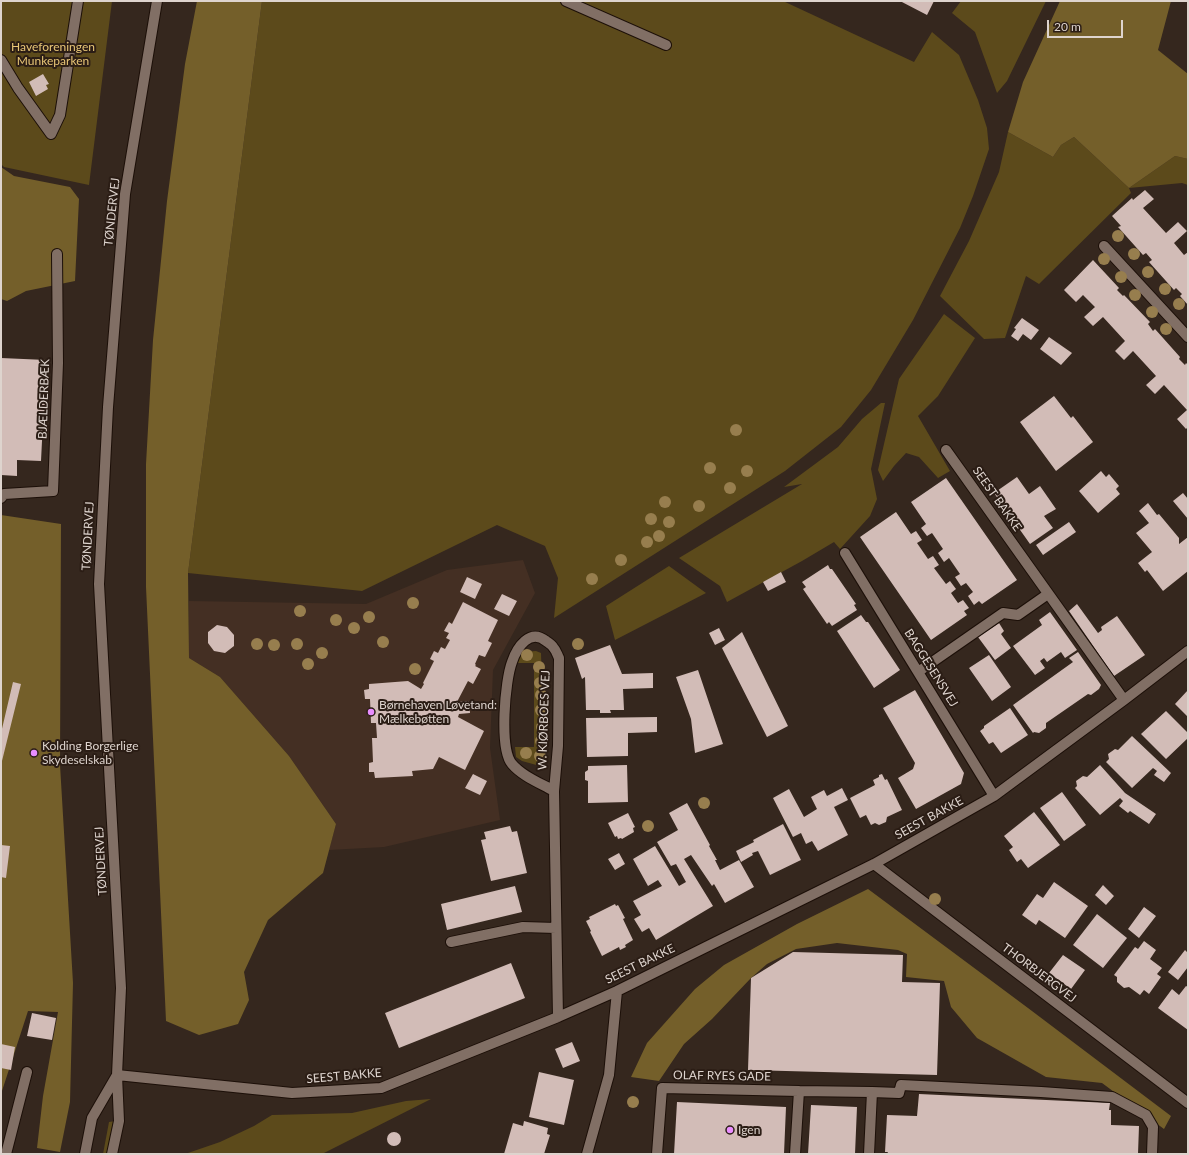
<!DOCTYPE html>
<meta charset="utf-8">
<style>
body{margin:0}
#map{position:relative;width:1189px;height:1155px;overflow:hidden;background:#35271e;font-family:Lato,sans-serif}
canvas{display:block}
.frame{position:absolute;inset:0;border:2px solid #ded4ce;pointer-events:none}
.scale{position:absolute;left:1047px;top:20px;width:76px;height:18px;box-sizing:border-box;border:2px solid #ded4ce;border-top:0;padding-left:5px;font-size:12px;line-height:14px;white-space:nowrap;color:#ded4ce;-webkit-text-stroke:3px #2b1d15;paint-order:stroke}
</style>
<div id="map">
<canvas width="1189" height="1155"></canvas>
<div class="frame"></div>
<div class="scale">20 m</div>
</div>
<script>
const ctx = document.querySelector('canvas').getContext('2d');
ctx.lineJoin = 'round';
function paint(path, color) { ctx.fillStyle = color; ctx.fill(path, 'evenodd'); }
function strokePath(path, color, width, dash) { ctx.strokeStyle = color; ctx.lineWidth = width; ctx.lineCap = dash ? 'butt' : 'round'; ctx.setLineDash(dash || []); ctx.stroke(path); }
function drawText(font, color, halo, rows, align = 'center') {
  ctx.font = font + ' Lato,sans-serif'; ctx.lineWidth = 4; ctx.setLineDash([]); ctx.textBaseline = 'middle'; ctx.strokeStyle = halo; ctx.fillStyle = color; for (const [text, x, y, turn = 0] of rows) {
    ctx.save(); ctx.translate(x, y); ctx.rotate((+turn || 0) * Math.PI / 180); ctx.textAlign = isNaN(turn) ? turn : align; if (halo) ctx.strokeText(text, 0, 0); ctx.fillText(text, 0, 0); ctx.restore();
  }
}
const built = new Path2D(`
 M523,560L535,593L493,670L490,748L500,820L384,847L329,850L336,824L289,756L220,677L189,658V601L366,604L447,570Z`);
const green = new Path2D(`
 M1,1H112L89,185L4,167L1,164Z
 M262,1H783L914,62L932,32L959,55L978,100L987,128L989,149L973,196L960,228L913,320L871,390L841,427L785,471L554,618L558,578L545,546L497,525L362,591L188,573Z
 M961,1H1046L1007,81L997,93L975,32L952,13Z
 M1008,132L1053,157L1061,145L1074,137L1129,188L1175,156L1188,159V185L1182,183L1129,188L1131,193L1039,284L1026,276L1005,338L984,339L940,296L969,241L999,172Z
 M944,314L975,338L938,396L918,416L950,471L938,478L919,457L906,453L894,466L883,481L878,470L899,379Z
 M881,403H885L871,469L877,499L870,516L840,549L834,542L802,561L727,602L720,586L679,558L802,484L784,487L838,447L862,419Z
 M669,566L706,593L615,640L606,606Z
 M536,651L541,653L544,755L540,766L522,761L516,757L515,747H534V663H515L523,652Z
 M431,1099L322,1154H185L220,1142L254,1126L272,1115L352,1113L406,1101Z
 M115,1121L109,1154H103L109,1122Z`);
const forest = new Path2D(`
 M197,1H262L188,573L189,658L220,677L289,756L336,824L323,873L268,920L244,972L249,1000L238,1024L199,1035L166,1021L146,587V464L153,340L167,201L185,64Z
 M1060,1H1171L1158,50L1188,74V159L1175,156L1129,188L1074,137L1061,145L1053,157L1008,132L1023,82Z
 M1,167L14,176L70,187L79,199L75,281L26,291L7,301L1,299Z
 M1,515L61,524L60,765L73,983L70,1102L60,1152L37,1148L43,1096L58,1012L28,1011L1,1094Z
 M868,889L1028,1008L1171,1116L1164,1129L1102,1083L1046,1077L977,1038L951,1007L944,981L906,977L907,954L898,950L837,943L796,949L767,964L751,978L712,1019L684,1044L659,1081L631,1077L647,1043L695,989L724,965L797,924Z`);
const building = new Path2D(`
 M900,1H934L927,15Z
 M43,74L49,84L46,85L48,89L36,96L29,82Z
 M1145,190L1154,199L1143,208L1166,233L1178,222L1187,231L1174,243L1184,255L1188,252V305L1180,296L1182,294L1176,288L1174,290L1149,262L1152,260L1146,253L1143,255L1118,227L1121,226L1112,216L1132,198L1133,200Z
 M1093,260L1119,288L1117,290L1123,296L1124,295L1150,322L1148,324L1153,331L1155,329L1180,357L1179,359L1185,365L1186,363L1188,365V427L1186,429L1177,419L1187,410L1164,385L1155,394L1146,385L1156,376L1133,351L1124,360L1115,351L1125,341L1103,317L1093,326L1084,317L1095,307L1083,295L1076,302L1064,290Z
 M1022,318L1039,330L1031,340L1023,334L1018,341L1011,336L1016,329L1014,328Z
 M1049,337L1072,353L1061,365L1040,349Z
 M1,358L46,360L45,395H48L47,422L43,421L41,461L17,460V476L1,475Z
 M1054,396L1071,418L1073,416L1093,442L1056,471L1020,422Z
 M1101,471L1106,477L1109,474L1119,486L1116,489L1120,494L1098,513L1079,491Z
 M1017,477L1029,494L1040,486L1056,509L1044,516L1053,528L1030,544L994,493Z
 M946,478L1017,580L982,604L979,601L974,605L968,596L973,592L966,583L961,586L955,577L960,574L949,558L944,562L938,553L943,549L932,533L927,536L921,528L926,524L911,502Z
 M1183,493L1188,499V519L1173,501Z
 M1148,503L1157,515L1159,514L1179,538V544L1188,537V571L1163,591L1147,570L1145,572L1138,563L1152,552L1136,533L1149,523L1139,511Z
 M896,512L911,534L916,531L922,540L917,543L928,559L933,556L939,565L934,568L946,584L950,581L956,589L951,593L958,603L963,600L969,608L964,611L967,615L931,640L860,537Z
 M1069,522L1076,532L1043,555L1036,545Z
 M828,565L830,569H832L856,604L854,605L857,610L832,626L829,622L827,624L803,589L806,587L802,582Z
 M781,572L786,582L768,591L763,582Z
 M467,577L482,584L475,599L460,592Z
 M502,594L517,601L509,616L494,609Z
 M463,602L498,620L488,641L492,643L485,657L479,655L475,664L476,665L475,666L481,669L473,684L468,681L458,700V702L469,701L470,713L459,714L458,717L484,731L465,770L439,757L433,769L412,771L413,776L375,778L374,772H369V763L373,762L372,738H377L376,723H371L370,699H365L364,690L369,689V684L408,681L421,689L424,684L423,683L434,661L430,659L434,651L438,653L441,647L445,649L450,640L446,638L449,633L444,631L449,622L452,624Z
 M1077,604L1098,633L1102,630L1101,627L1117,616L1145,655L1114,676L1069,611Z
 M1050,612L1077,650L1065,658L1061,652L1047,662L1044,658L1040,661L1045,668L1035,675L1013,646L1042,625L1039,620Z
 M861,615L866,622H868L900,670L874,688L837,631Z
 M999,623L1004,631L1001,634L1011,648L995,660L978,637Z
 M217,625L227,627L234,635V646L225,653L214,651L208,643V632Z
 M719,628L725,640L715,645L709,633Z
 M742,632L788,726L767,737L722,648Z
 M610,645L622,674L653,673V688L623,689L624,710H610L611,713H600V710H586L585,677L582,679L575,658Z
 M1078,652L1101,685L1099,689L1091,695L1088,694L1046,723V728L1039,733L1034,732L1033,733L1013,705L1073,662L1069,658Z
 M989,655L1011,687L992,701L969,668Z
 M698,670L723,744L695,753L691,719L676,677Z
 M13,682L21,684L1,765V733Z
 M915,690L964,773L961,784L916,809L898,778L913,769L915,763L883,708Z
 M1188,690V717L1175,704Z
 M1010,708L1028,735L1001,753L993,742L989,744L980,731L984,728V726Z
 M1166,711L1188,733V738L1166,759L1141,734Z
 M657,717V732L628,733V756L587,757L586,718Z
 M1132,736L1171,773L1164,782L1154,775L1157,771L1153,768L1132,788L1106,762L1109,759L1108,754L1115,749L1118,750Z
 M627,765L628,802L588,803V781L585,780V772L588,770V766Z
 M1100,765L1125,793L1156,814L1149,824L1130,811L1128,813L1119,806L1123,801L1120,798L1100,815L1075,788L1077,786L1076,781L1083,776L1087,777Z
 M473,774L487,781L480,795L465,788Z
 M882,774L885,780L887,779L902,810L887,817L886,822L879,825L875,823L871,825L866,815L860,818L850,798L875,785L873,780L879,777V775Z
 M842,788L848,800L834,807L848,835L818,851L812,841L806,844L801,833L793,837L773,798L789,789L804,817L817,809L811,797L824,790L827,796Z
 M1062,792L1086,825L1064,841L1040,808Z
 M687,803L710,845L709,846L717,860H715L720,870L739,860L754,887L725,903L714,884L712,886L691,855L684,859L713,906L656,940L649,928L642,932L634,919L641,915L633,901L662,886L658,880L648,886L633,859L655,846L679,886L686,882L676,864L671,866L657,842L678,830L669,813Z
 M1034,812L1060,845L1028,868L1021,859L1017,862L1009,850L1013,847L1004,836Z
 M628,813L635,827L633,828L634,832L622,839L621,838L618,839L617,836L615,837L608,823Z
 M783,824L801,860L770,875L758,851L752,853L753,855L741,862L736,851L754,842L753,840Z
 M510,826L512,832L517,831L527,873L491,881L481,840L486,839L484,832Z
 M1,845L10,846L6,878L1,877Z
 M619,853L625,864L615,870L608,859Z
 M1054,882L1088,906L1065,938L1039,920L1036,925L1022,915L1037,894L1043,898Z
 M1103,885L1114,896L1106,905L1095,895Z
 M515,886L522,912L447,930L441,904Z
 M615,904L616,906L618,905L625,918L623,919L633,940L625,945L626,947L620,950L619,947L602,956L590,932L591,931L586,921L590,919L589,917Z
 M1144,907L1156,916L1139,938L1128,929Z
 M1097,914L1127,938L1103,968L1073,945Z
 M1144,941L1156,950L1150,959L1162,968L1157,974L1161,977L1149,994L1144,990L1140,995L1129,987L1124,988L1117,982V977L1114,975L1135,947L1138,949Z
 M1185,950L1188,953V967L1178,980L1168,972Z
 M793,952L903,955L902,982L940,983L937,1075L748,1070L751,978Z
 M1063,955L1085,970L1071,989L1049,973Z
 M511,963L525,998L399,1048L385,1013Z
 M1186,986L1188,987V1030L1158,1008L1172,989L1179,995Z
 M32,1013L56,1018L52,1040L27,1036Z
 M572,1042L580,1061L563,1068L555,1049Z
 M1,1044L15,1047L11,1070L1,1068Z
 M539,1072L574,1080L564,1125L529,1117Z
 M919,1094L1110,1103L1109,1110H1111V1125L1139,1126L1138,1154H887L888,1152H885L887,1115L917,1116Z
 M677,1102L786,1107L784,1154H674Z
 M811,1105L857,1107L855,1154H808Z
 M524,1121L548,1128L547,1134L550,1135L544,1154H504L513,1123L523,1126Z
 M387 1139a7 7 0 1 1 14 0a7 7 0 1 1-14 0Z`);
const minor = new Path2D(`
 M566,1L666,45
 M1,60L18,88L51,134L60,115L78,1
 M1104,246L1188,337
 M946,450L1124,700
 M1,498L4,494L53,491L58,363L57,254
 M845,553L994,796
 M918,672L1003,613L1018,615L1048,594
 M554,791C540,783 522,776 512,764C499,749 505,680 512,662C517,647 530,628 546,641C549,643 552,645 553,647C556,650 557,654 559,658L558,746L554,791L558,1017
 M874,864L1188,1103
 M451,942L523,927L556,928
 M117,1075L292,1093L381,1088L558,1017L617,991L874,864L994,796L1124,700L1188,651
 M799,1091L872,1092L869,1154
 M872,1092L899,1093L901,1085L1041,1092L1112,1097L1146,1115L1153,1127L1152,1154
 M6,1154L27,1072
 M85,1154L92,1118L117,1075
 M112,1154L119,1121L117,1075L121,988L99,584L108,407L125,194L157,1
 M587,1154L609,1075L617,991
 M657,1154L662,1088L799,1091L795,1154`);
const trees = [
 [1118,236],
 [1134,254],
 [1104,259],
 [1148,272],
 [1121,277],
 [1165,289],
 [1135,295],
 [1179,304],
 [1152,312],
 [1166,329],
 [736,430],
 [710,468],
 [747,471],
 [730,488],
 [665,502],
 [699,506],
 [651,519],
 [669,522],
 [659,536],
 [647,542],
 [621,560],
 [592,579],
 [413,603],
 [300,611],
 [369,617],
 [336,620],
 [354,628],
 [383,642],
 [257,644],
 [297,644],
 [578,644],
 [274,645],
 [322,653],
 [527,655],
 [308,664],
 [539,667],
 [415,669],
 [540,683],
 [541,695],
 [541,710],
 [542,727],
 [541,741],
 [526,753],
 [540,756],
 [704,803],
 [648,826],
 [935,899],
 [633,1102]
];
const markers = [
 [371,712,4,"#e98dfe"],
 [34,753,4,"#e98dfe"],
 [730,1130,4,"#e98dfe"]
];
const parkNames = [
 ["Haveforeningen",53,47],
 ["Munkeparken",53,61]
];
const streetNames = [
 ["TØNDERVEJ",112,212,-84],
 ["BJÆLDERBÆK",44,399,-88],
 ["SEEST BAKKE",997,499,55],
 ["TØNDERVEJ",88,536,-87],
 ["BAGGESENSVEJ",931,668,58],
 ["W. KIØRBOES VEJ",544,720,-88],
 ["SEEST BAKKE",929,818,-29],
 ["TØNDERVEJ",101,861,-93],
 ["SEEST BAKKE",640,964,-26],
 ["THORBJERGVEJ",1039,973,37],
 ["SEEST BAKKE",344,1076,-5],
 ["OLAF RYES GADE",722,1076,1]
];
const poiNames = [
 ["Børnehaven Løvetand:",379,705],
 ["Mælkebøtten",379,719],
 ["Kolding Borgerlige",42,746],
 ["Skydeselskab",42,760],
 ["Igen",738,1130]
];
paint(built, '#442f23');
paint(green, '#5c4a1b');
paint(forest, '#745f2a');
paint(building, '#d2bcb7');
strokePath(minor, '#1c0f08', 12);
strokePath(minor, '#816f65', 10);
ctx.fillStyle = '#977e4e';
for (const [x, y] of trees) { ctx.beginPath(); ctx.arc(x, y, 6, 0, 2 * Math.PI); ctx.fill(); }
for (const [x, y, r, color] of markers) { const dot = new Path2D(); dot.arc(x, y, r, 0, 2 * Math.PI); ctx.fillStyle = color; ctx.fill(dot); strokePath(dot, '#2b1d15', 1.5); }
drawText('12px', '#e7c576', '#2b1d15', parkNames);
drawText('12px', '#ded4ce', '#2b1d15', streetNames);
drawText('12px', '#ded4ce', '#2b1d15', poiNames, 'left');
</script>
